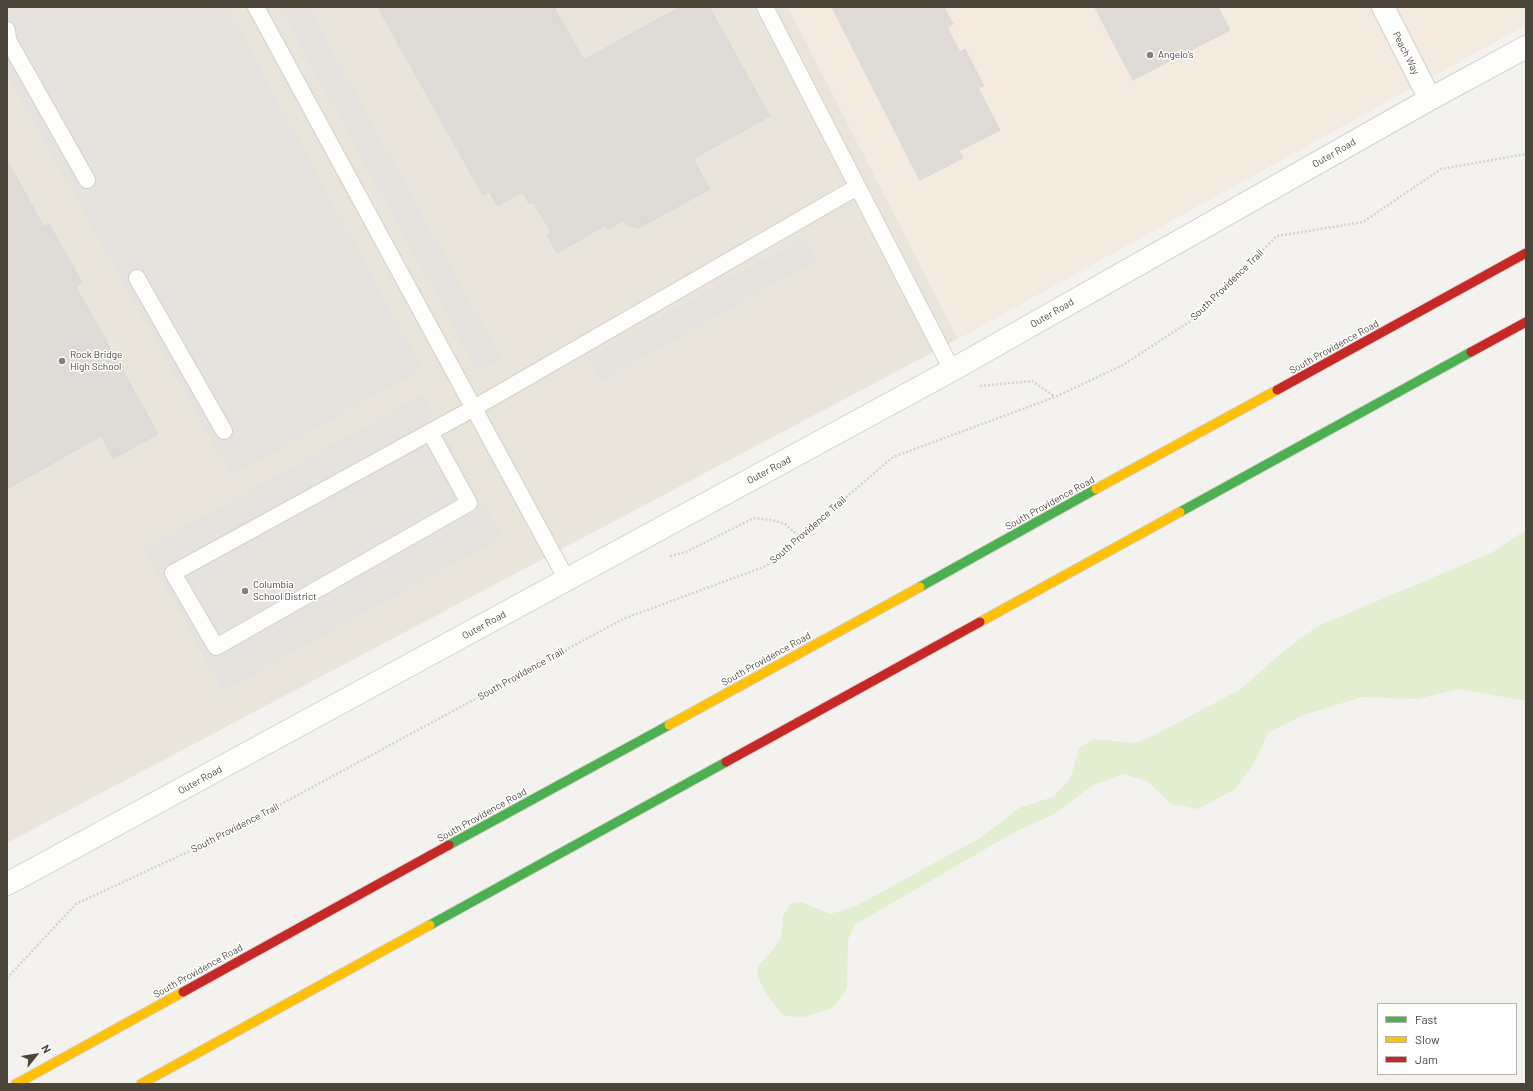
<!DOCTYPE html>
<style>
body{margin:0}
#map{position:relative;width:1533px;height:1091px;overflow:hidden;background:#f4f2ee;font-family:Barlow,sans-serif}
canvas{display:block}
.frame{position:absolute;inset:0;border:8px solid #4b4439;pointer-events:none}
.legend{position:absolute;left:1377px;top:1003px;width:140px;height:72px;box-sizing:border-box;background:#fff;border:1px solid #b7b4b0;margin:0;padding:5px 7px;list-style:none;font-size:12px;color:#4b4439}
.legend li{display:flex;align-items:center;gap:8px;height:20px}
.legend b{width:20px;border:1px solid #b7b4b0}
.north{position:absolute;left:16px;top:1035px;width:40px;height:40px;-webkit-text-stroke:3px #fff;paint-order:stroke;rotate:60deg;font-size:11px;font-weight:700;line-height:16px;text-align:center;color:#4b4439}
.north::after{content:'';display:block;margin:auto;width:14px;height:18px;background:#4b4439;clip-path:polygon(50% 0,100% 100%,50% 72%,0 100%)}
</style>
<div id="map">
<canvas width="1533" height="1091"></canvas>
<div class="frame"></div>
<ul class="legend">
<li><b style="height:5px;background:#4caf50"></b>Fast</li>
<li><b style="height:5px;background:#ffc107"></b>Slow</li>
<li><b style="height:5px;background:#c62828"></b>Jam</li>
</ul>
<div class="north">N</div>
</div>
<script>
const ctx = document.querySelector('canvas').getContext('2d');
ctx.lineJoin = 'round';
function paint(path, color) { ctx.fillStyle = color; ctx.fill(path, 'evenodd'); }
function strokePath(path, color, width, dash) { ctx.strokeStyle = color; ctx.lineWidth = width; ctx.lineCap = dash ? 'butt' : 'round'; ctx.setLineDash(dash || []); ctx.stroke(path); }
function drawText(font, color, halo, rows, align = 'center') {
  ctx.font = font + ' Barlow,sans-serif'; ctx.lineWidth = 3; ctx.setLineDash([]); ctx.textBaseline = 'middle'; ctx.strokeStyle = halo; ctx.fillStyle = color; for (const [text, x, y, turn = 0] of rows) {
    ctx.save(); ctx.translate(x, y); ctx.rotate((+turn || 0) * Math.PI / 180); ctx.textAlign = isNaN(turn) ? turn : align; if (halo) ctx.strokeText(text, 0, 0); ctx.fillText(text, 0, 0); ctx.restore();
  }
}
const commercial = new Path2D(`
 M788,7H1526V25L958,339Z`);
const education = new Path2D(`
 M7,7H788L958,339L7,843Z`);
const green = new Path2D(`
 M1526,530V701L1459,689L1417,699L1362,697L1301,716L1268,733L1254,763L1235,789L1198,809L1171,804L1147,781L1123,774L1093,785L1054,814L1015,832L854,925L848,940L847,989L832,1008L804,1017L784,1016L767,995L757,976L758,966L771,952L781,938L783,916L791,903L802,902L830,914L856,906L980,838L1019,808L1053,797L1070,779L1080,747L1094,739L1134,743L1151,737L1241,689L1280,654L1316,627L1493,552Z`);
const parking = new Path2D(`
 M7,7H227L422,369L231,476L7,74Z
 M279,7H308L501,358L478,371Z
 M805,237L817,260L601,381L587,357Z
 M423,394L502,537L223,691L144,549Z`);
const building = new Path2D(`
 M378,7H554L584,60L680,7H709L770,116L693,159L710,189L639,228L626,225L623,221L608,229L606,225L557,253L547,235L551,232L533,202L529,204L523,192L498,206L489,192L483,195Z
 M832,7H944L953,24L947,27L960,52L965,49L984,86L978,88L1000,130L959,151L963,158L920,180Z
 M1095,7H1218L1230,30L1133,80Z
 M7,160L44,227L49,224L82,283L76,287L158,434L113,459L101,436L7,489Z`);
const path = new Path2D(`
 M980,386L1032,381L1054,396
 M670,556L686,552L754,518L772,520L785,524L800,537
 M7,978L76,904L224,835L623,619L766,566L893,457L1055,397L1123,365L1189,322L1277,236L1363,222L1441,169L1526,154`);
const lane = new Path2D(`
 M256,7L567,580
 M765,7L952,370
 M7,30L8,40L87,180
 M137,278L224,431
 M430,432L469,503L216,647L173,573L474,408L857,187`);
const street = new Path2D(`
 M1383,7L1430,99
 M7,884L952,370L1430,99L1526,47`);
const fast = new Path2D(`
 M1180,512L1471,352
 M920,587L1096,489
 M449,845L669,725
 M430,925L726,762`);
const slow = new Path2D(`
 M1096,489L1277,390
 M980,622L1180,512
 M669,725L920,587
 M16,1084L183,992
 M141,1084L430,925`);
const jam = new Path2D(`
 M1471,352L1526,322
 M1277,390L1526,253
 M726,762L980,622
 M183,992L449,845`);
const markers = [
 [1150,55,4,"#868178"],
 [62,361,4,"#868178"],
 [245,591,4,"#868178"]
];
const streetNames = [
 ["Peach Way",1406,53,63],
 ["Outer Road",1334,153,-30],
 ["South Providence Trail",1227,285,-44],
 ["Outer Road",1052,313,-30],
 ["South Providence Road",1334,347,-29],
 ["Outer Road",769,470,-28],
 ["South Providence Road",1050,503,-29],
 ["South Providence Trail",808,530,-41],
 ["Outer Road",484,625,-29],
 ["South Providence Road",766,659,-29],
 ["South Providence Trail",521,674,-29],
 ["Outer Road",200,780,-29],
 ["South Providence Road",482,815,-29],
 ["South Providence Trail",235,828,-27],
 ["South Providence Road",198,971,-29]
];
const poiNames = [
 ["Angelo's",1158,55],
 ["Rock Bridge",70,355],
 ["High School",70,367],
 ["Columbia",253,585],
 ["School District",253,597]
];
paint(commercial, '#f3ebdf');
paint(education, '#eae5da');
paint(green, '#e1eecf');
paint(parking, '#e6e3df');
paint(building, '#dedbd6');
strokePath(building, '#dcd9d4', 1);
strokePath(lane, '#d2d0cb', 18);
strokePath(street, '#d2d0cb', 24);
strokePath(fast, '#d3cfc5', 11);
strokePath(slow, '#d3cfc5', 11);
strokePath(jam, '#d3cfc5', 11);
strokePath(path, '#d3d2cc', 2.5, [2, 2]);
strokePath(lane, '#fdfdfc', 16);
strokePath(street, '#fdfdfc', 22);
strokePath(fast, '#4caf50', 9);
strokePath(slow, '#ffc107', 9);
strokePath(jam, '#c62828', 9);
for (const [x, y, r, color] of markers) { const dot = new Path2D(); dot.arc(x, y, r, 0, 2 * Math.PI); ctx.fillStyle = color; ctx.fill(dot); strokePath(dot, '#fff', 1.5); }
drawText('10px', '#4b4439', '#fff', streetNames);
drawText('10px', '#4b4439', '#fff', poiNames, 'left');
</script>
